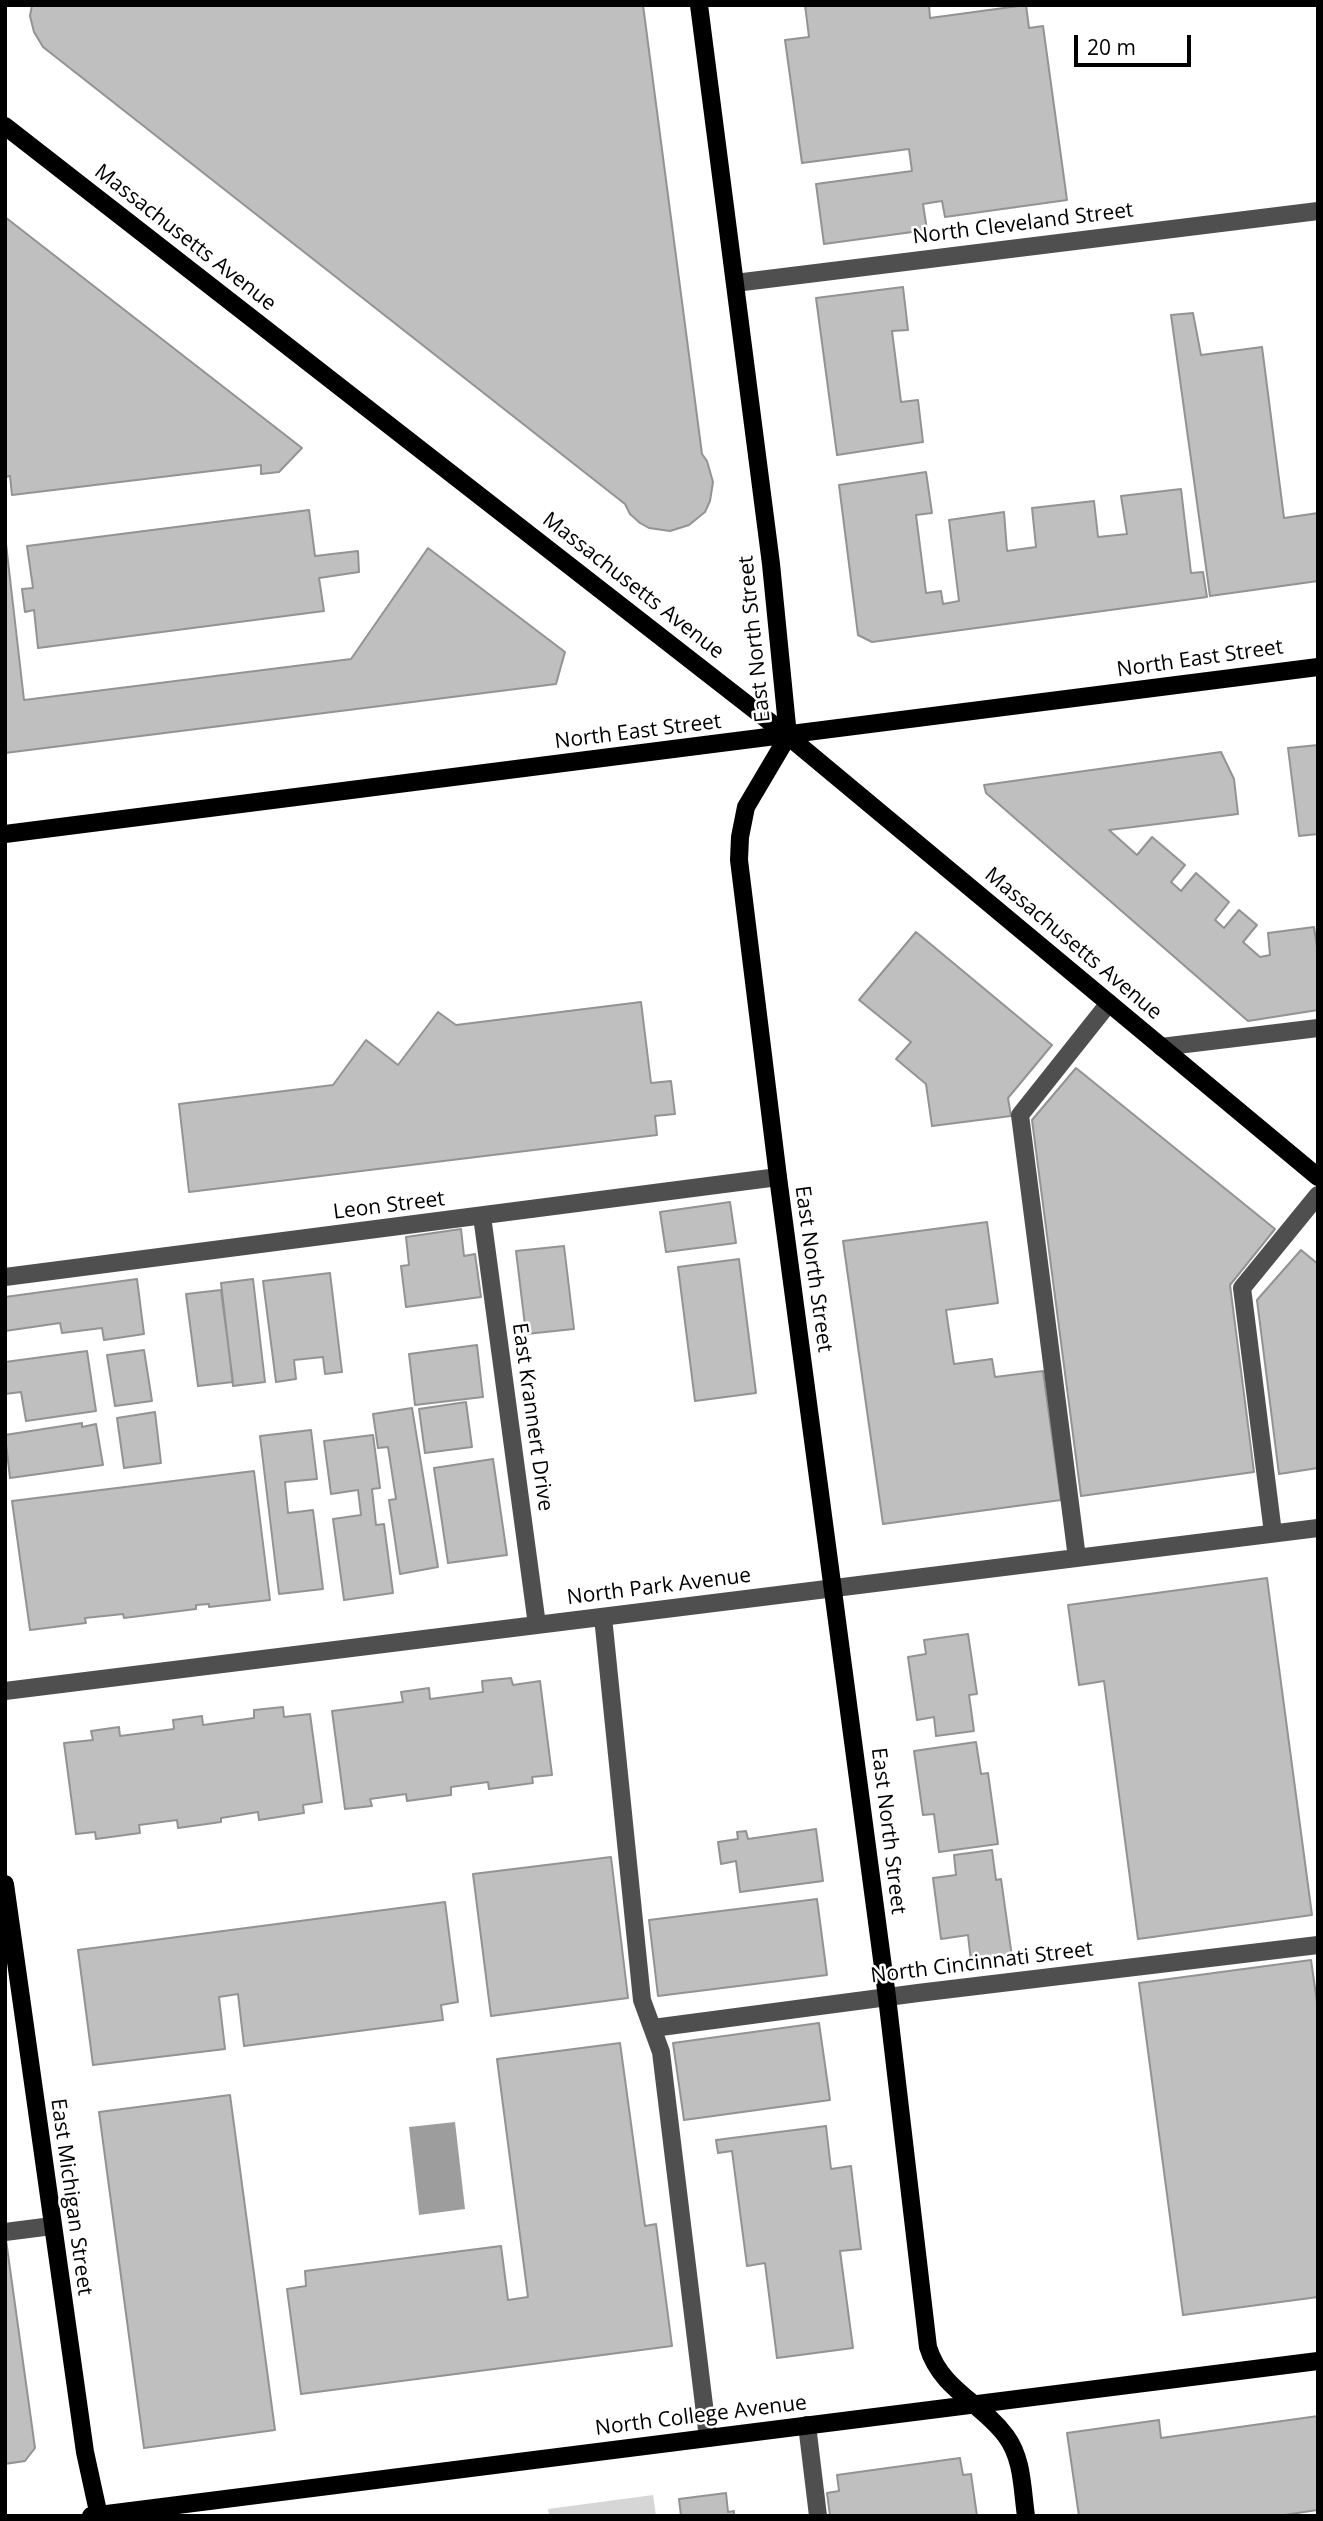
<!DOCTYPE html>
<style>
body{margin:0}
#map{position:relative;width:1323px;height:2521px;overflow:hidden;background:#fff;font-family:"Open Sans",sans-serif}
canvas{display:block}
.frame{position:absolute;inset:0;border:7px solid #000;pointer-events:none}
.scale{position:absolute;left:1074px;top:35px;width:117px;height:32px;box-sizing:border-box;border:4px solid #000;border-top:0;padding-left:9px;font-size:21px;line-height:24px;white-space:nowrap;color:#000;-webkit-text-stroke:5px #fff;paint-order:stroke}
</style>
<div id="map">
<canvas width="1323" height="2521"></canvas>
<div class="frame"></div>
<div class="scale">20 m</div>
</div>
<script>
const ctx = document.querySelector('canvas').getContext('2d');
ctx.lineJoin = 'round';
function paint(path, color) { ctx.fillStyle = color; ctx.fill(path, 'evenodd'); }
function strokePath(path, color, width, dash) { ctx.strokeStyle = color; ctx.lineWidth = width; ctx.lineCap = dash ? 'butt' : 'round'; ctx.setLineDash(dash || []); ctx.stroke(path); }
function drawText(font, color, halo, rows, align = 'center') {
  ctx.font = font + ' "Open Sans",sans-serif'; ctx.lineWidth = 5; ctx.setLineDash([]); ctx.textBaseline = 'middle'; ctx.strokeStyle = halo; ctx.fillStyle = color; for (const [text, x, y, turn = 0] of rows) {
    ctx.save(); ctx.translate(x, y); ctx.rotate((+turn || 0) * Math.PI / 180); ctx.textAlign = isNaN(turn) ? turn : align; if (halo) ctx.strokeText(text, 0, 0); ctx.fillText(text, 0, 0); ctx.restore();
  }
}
const green = new Path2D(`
 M653,2495L656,2516H549L548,2509Z`);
const water = new Path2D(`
 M455,2122L465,2209L419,2215L409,2127Z`);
const building = new Path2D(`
 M32,5H643L702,454L707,461L713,482L710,501L705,512L689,525L670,531L649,528L640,523L630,514L625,504L43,47L34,32L30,16Z
 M805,5H929L930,18L1026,5L1029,28L1043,26L1067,200L945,217L942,201L923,204L927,230L824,244L816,184L912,171L909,149L802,163L785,40L809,37Z
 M5,217L302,448L279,472L261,474V465L12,495L10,476L5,477Z
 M903,287L908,330L892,331L901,402L918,400L923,442L837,455L816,298Z
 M1193,313L1201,355L1262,347L1284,518L1318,513V581L1210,596L1171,315Z
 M926,472L932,513L916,515L926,593L941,591L943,604L959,601L949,520L1004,512L1007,551L1036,547L1032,508L1094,501L1098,537L1127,534L1121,496L1181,489L1191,573L1203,572L1207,597L872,642L858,635L839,485Z
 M309,510L315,556L358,551L359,572L319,578L324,611L38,648L34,610L25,612L22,589L33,588L27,546Z
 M5,535L24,700L351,659L428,548L565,652L556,684L5,753Z
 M1318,745V834L1299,836L1288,748Z
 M1221,752L1234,779L1238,814L1109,830L1137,855L1152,837L1185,865L1171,882L1181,891L1196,873L1229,902L1215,920L1224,928L1239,910L1257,925L1243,942L1260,957L1270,955L1268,933L1314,927L1318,953V1010L1248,1021L986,793L984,785Z
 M916,932L1052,1045L1008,1098L1011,1116L932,1126L926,1084L896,1059L911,1042L859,1000Z
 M641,1002L651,1083L671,1081L675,1114L655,1116L657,1135L189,1192L179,1104L333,1085L366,1040L398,1065L438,1012L456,1025Z
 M1076,1068L1275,1229L1230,1285L1254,1472L1081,1496L1032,1120Z
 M730,1202L736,1243L666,1252L660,1212Z
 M987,1222L998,1303L946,1310L954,1364L992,1359L995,1377L1043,1371L1061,1500L883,1524L843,1241Z
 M461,1229L464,1256L475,1254L481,1297L406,1307L401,1266L409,1265L406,1237Z
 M564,1246L574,1329L526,1334L516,1251Z
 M1301,1250L1318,1264V1468L1279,1474L1257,1300Z
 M739,1259L756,1393L695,1401L678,1267Z
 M330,1273L342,1372L325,1374L323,1357L294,1360L296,1379L276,1382L263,1281Z
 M137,1279L144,1334L104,1340L102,1328L62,1333L60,1323L5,1331V1297Z
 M253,1279L265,1382L233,1386L221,1283Z
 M221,1290L233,1382L198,1386L186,1294Z
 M477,1345L483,1397L415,1405L409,1354Z
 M144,1350L152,1401L115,1406L107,1355Z
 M87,1351L96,1411L26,1421L21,1392L5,1394V1362Z
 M466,1402L472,1447L425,1453L419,1409Z
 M412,1408L438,1567L400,1574L389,1500L396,1499L388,1447L378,1448L373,1414Z
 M155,1412L161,1463L124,1468L117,1418Z
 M82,1423V1427L96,1424L103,1465L10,1478L5,1435Z
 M311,1430L317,1479L285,1482L288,1513L313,1510L323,1589L279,1594L260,1436Z
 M373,1435L380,1488L372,1489L376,1525L384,1524L393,1593L344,1600L333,1519L361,1515L358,1490L331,1494L324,1441Z
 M493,1459L507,1555L448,1563L434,1468Z
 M254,1471L270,1600L209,1607V1604L196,1605V1609L124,1618L123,1614L85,1618L86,1623L30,1630L12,1501Z
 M1267,1578L1312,1915L1138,1939L1104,1681L1079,1685L1068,1605Z
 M968,1634L977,1694L969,1695L974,1731L936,1736L934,1717L917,1720L908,1657L926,1654L924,1640Z
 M511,1678L513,1685L540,1681L552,1775L532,1777L533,1783L489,1789L488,1782L451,1787V1795L407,1801L406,1794L370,1799L372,1806L345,1809L332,1711L403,1702L401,1692L429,1688L430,1699L483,1692L482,1681Z
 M283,1707L284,1717L310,1714L322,1802L303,1805L304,1813L259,1820L258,1812L221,1818V1822L178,1828L177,1820L139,1825L140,1833L96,1839L95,1832L76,1834L64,1743L93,1740L91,1731L119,1727L120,1736L174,1729L173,1720L202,1716L203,1725L254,1718V1710Z
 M976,1742L981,1774L988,1773L998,1844L939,1852L934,1814L923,1815L914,1751Z
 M816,1829L823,1881L740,1892L736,1861L721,1864L718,1842L738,1839L737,1832L746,1831L748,1839Z
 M992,1850L996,1880L1001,1879L1012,1957L971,1962L968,1935L941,1939L933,1878L956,1875L954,1855Z
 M611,1857L628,1998L491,2016L473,1874Z
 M817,1899L827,1975L658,1996L649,1920Z
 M445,1902L458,2002L441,2005L443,2020L244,2046L238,1994L219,1997L225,2049L93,2065L78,1950Z
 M1311,1960L1318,2009V2297L1183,2315L1139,1983Z
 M819,2023L830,2100L684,2120L673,2043Z
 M620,2043L645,2226L656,2224L672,2346L301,2394L287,2289L306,2286L305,2271L501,2246L508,2300L528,2297L497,2059Z
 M230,2095L275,2430L144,2448L99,2112Z
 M826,2126L831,2169L851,2166L861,2249L840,2251L853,2348L777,2358L765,2263L747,2266L732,2151L718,2153L716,2140Z
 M6,2240L35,2448L25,2461L5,2464Z
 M1318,2416V2516L1317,2510L1278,2516H1079L1067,2433L1159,2420L1161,2438Z
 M960,2458L963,2475L971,2474L977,2516H830L827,2493L839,2491L837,2475Z
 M726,2493L728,2512L734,2511V2516H681L679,2499Z`);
const minor = new Path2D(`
 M735,283L1318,211
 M1161,1047L1318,1028
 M482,1216L537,1625
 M5,1277L778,1177
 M1273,1533L1242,1288L1318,1195
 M1077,1558L1020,1115L1109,1003
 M603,1617L642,2000L661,2052L708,2438
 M5,1691L1318,1528
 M653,2028L918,1993L1318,1945
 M5,2232L52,2226
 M807,2425L818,2516`);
const major = new Path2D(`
 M699,5L771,564L788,736L746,807L740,837L739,860L778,1177L887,1997L928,2347C941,2390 982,2403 1006,2436C1023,2459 1022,2489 1026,2516
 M5,126L788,736L1318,1177
 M5,834L1318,667
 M5,1884L85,2452L99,2516
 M91,2516L1318,2361`);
const streetNames = [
 ["North Cleveland Street",1023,224,-7],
 ["Massachusetts Avenue",185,238,38],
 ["Massachusetts Avenue",633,586,38],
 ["East North Street",755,639,-96],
 ["North East Street",1200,659,-8],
 ["North East Street",638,732,-7],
 ["Massachusetts Avenue",1073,944,40],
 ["Leon Street",389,1206,-7],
 ["East North Street",813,1269,82],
 ["East Krannert Drive",532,1417,82],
 ["North Park Avenue",659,1587,-7],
 ["East North Street",888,1831,83],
 ["North Cincinnati Street",982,1963,-7],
 ["East Michigan Street",71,2197,82],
 ["North College Avenue",701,2416,-7]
];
paint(green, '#d6d6d6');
paint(water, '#9d9d9d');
paint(building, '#bfbfbf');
strokePath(building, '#939393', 2);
strokePath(minor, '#4f4f4f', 18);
strokePath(major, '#000', 18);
drawText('21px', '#000', '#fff', streetNames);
</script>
